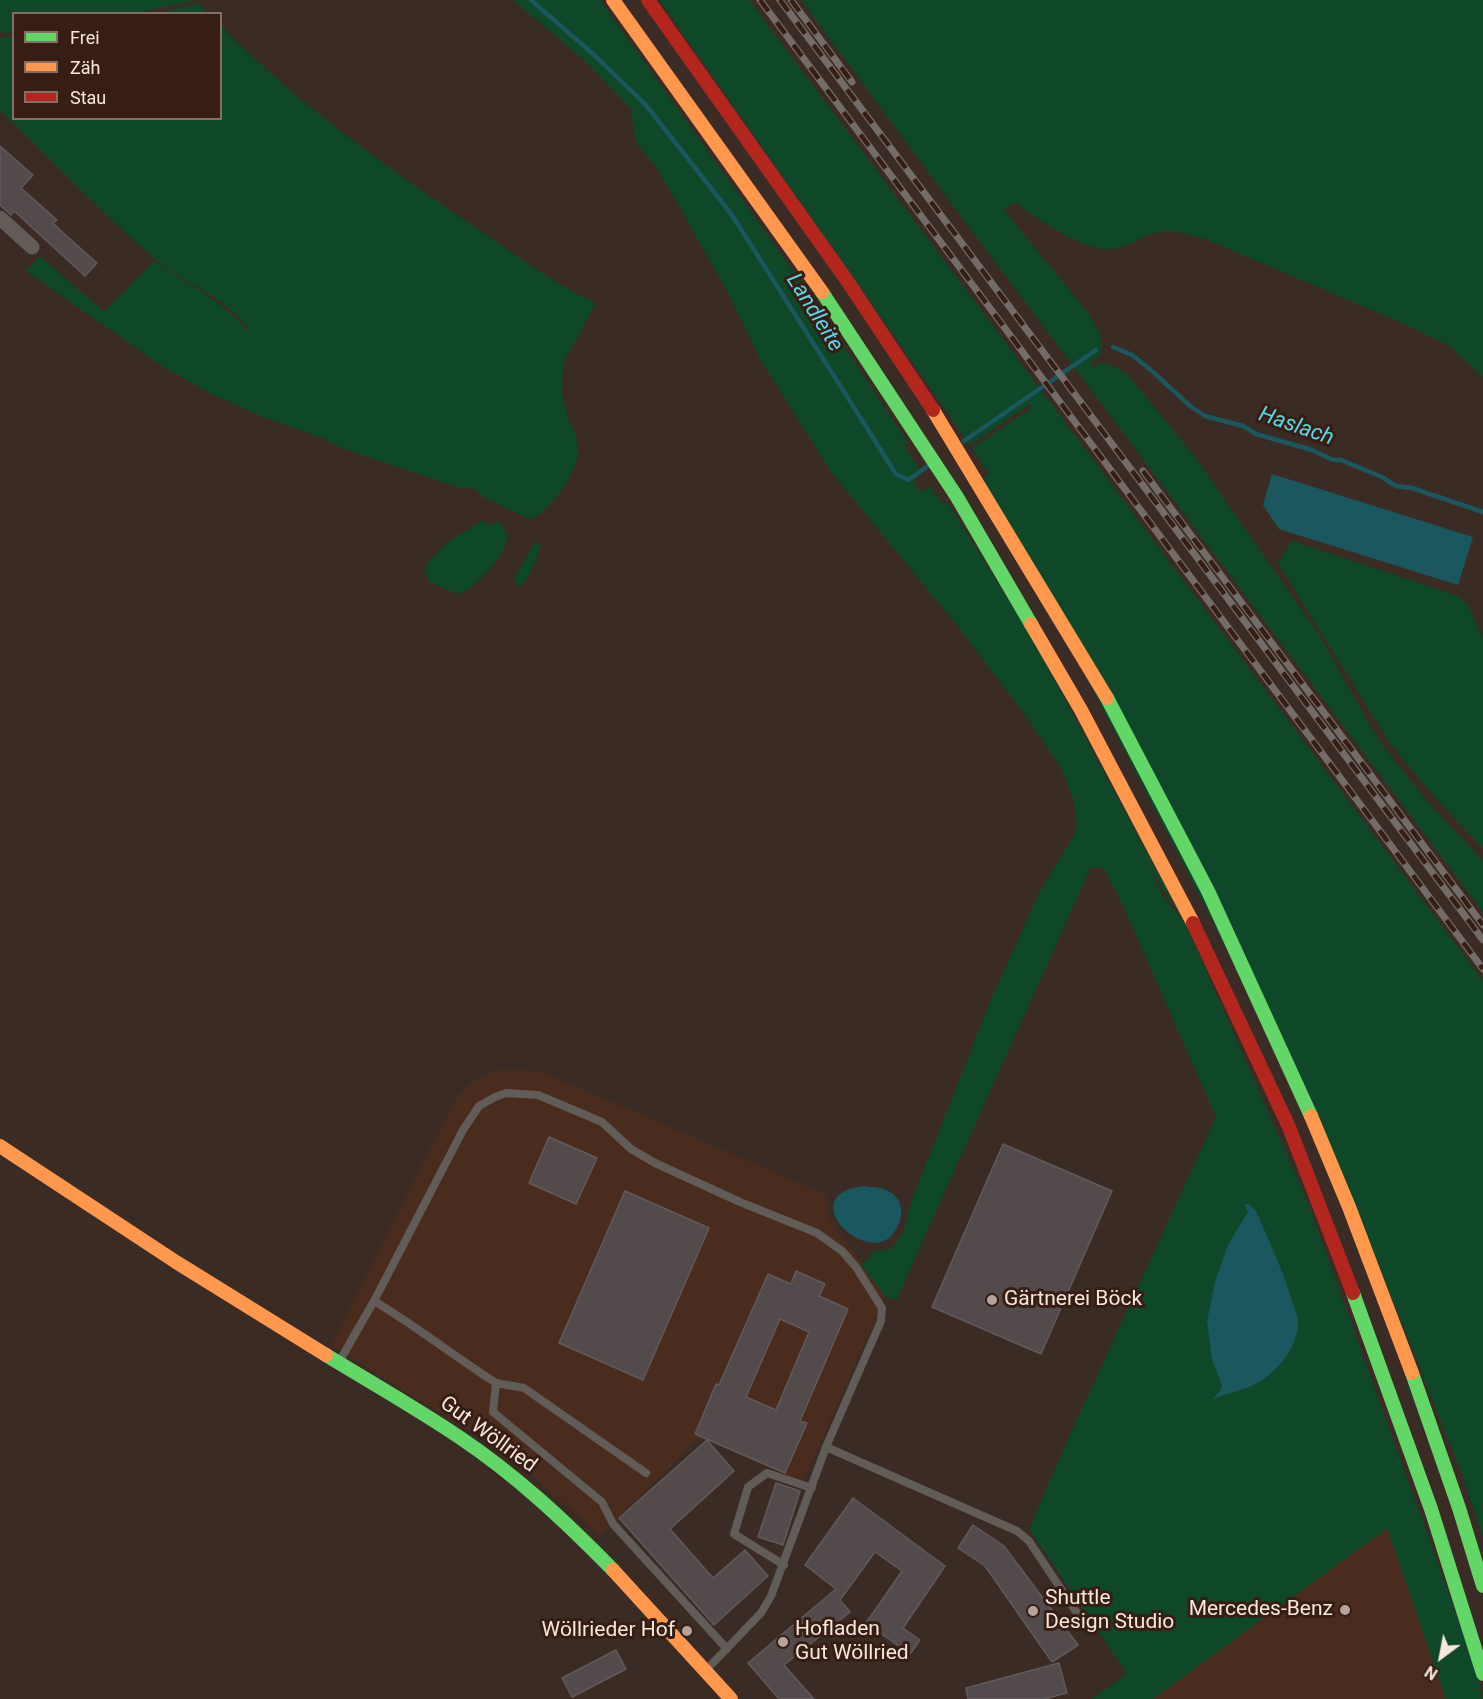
<!DOCTYPE html>
<meta charset="utf-8">
<style>
body{margin:0}
#map{position:relative;width:1483px;height:1699px;overflow:hidden;background:#3a2c25;font-family:Roboto,sans-serif}
canvas{display:block}
.legend{position:absolute;left:12px;top:12px;width:210px;height:108px;box-sizing:border-box;background:#371e14;border:2px solid #846e65;margin:0;padding:8px 10px;list-style:none;font-size:18px;color:#f7e5de}
.legend li{display:flex;align-items:center;gap:12px;height:30px}
.legend b{width:30px;border:2px solid #846e65}
.north{position:absolute;left:1411px;top:1627px;width:60px;height:60px;-webkit-text-stroke:4px #371e14;paint-order:stroke;rotate:212deg;font-size:16px;font-weight:700;line-height:24px;text-align:center;color:#f7e5de}
.north::after{content:'';display:block;margin:auto;width:21px;height:27px;background:#f7e5de;clip-path:polygon(50% 0,100% 100%,50% 72%,0 100%)}
</style>
<div id="map">
<canvas width="1483" height="1699"></canvas>
<ul class="legend">
<li><b style="height:8px;background:#63d668"></b>Frei</li>
<li><b style="height:8px;background:#ff974d"></b>Zäh</li>
<li><b style="height:8px;background:#b3261e"></b>Stau</li>
</ul>
<div class="north">N</div>
</div>
<script>
const ctx = document.querySelector('canvas').getContext('2d');
ctx.lineJoin = 'round';
function paint(path, color) { ctx.fillStyle = color; ctx.fill(path, 'evenodd'); }
function strokePath(path, color, width, dash) { ctx.strokeStyle = color; ctx.lineWidth = width; ctx.lineCap = dash ? 'butt' : 'round'; ctx.setLineDash(dash || []); ctx.stroke(path); }
function drawText(font, color, halo, rows, align = 'center') {
  ctx.font = font + ' Roboto,sans-serif'; ctx.lineWidth = 6; ctx.setLineDash([]); ctx.textBaseline = 'middle'; ctx.strokeStyle = halo; ctx.fillStyle = color; for (const [text, x, y, turn = 0] of rows) {
    ctx.save(); ctx.translate(x, y); ctx.rotate((+turn || 0) * Math.PI / 180); ctx.textAlign = isNaN(turn) ? turn : align; if (halo) ctx.strokeText(text, 0, 0); ctx.fillText(text, 0, 0); ctx.restore();
  }
}
const built = new Path2D(`
 M514,1069L547,1074L827,1195L828,1216L885,1296L803,1483L700,1437L600,1535L511,1457L331,1345L456,1098L473,1082L494,1071Z
 M1387,1528L1446,1699H1153Z`);
const green = new Path2D(`
 M0,0H196L137,13L14,14L13,32L0,33Z
 M513,0H600L815,302L908,443L904,446L923,474L913,480L920,492L931,487L943,505L947,502L1031,636L1187,927L1308,1203L1470,1653L1483,1699H1446L1387,1528L1153,1699H1092L1127,1674L1029,1529L1068,1439L1216,1117L1120,899L1104,869L1091,867L896,1300L885,1296L861,1265L874,1251L891,1249L903,1233L912,1199L992,997L1040,891L1074,835L1077,823L1074,802L1061,768L1024,714L959,628L831,472L760,359L727,291L675,199L656,167L637,144L631,114L633,111L587,63ZM1146,863L1183,920V921L1165,899Z
 M659,0H749L1483,981V1537L1460,1469L1337,1162L983,477L989,473L972,448L1033,407L1030,404L970,445Z
 M801,0H1483V377L1448,345L1407,325L1208,240C1191,235 1171,228 1153,233C1139,238 1125,249 1109,249C1081,250 1037,218 1014,202L1004,210L1089,314C1095,323 1109,347 1098,357C1095,360 1092,361 1089,363L1093,367L1099,363L1112,365L1128,375L1195,457L1319,635L1372,729L1387,751L1427,801L1483,861V912L968,226Z
 M198,3L208,13H159Z
 M221,26C296,103 384,165 472,225C512,252 552,283 596,303L563,363L562,394L569,423L572,424C575,433 578,443 578,453C576,474 551,509 532,519L527,518L483,497L474,488H460L342,448L338,446V444L336,446L325,439L261,416L209,393L162,366L26,271L40,256L104,312L154,261C184,283 224,301 247,331L249,330C227,297 184,284 155,259C101,212 51,160 0,110V38L13,36L14,118H220Z
 M482,521L490,525L500,521L504,531L508,535C505,555 478,587 458,594L429,582L424,569C438,546 459,534 482,521Z
 M1292,541L1456,595L1468,605L1483,639V849L1430,792L1389,742L1278,563Z
 M535,542L541,544L536,560L523,585H516L514,578Z`);
const water = new Path2D(`
 M1272,474L1473,537L1458,585L1279,529L1263,505Z
 M863,1186C870,1187 879,1187 886,1190C907,1199 904,1222 891,1236C868,1261 808,1210 845,1191C850,1188 858,1187 863,1186Z
 M1245,1204H1249L1256,1211C1269,1241 1283,1270 1292,1301C1294,1308 1298,1316 1298,1323C1297,1347 1279,1370 1259,1382C1245,1391 1227,1392 1212,1400L1221,1390L1222,1385L1212,1359L1207,1321L1216,1278L1229,1243L1248,1212Z`);
const stream = new Path2D(`
 M531,0L593,54L645,104L732,215L896,474L908,480L928,466
 M1113,347L1132,355L1152,371L1190,406L1205,416L1243,426L1256,434L1312,450L1333,460H1341L1382,477L1396,486L1412,488L1483,512
 M964,441L1096,350`);
const building = new Path2D(`
 M0,146L33,175L21,188L57,220L53,223L60,230L97,263L85,276L14,211L11,215L0,205Z
 M549,1137L597,1158L576,1204L529,1183Z
 M1003,1144L1112,1191L1041,1354L932,1307Z
 M625,1191L709,1228L643,1380L559,1343Z
 M796,1271L825,1284L819,1296L848,1309L800,1421L807,1423L785,1473L695,1434L716,1384L719,1385L768,1274L791,1284ZM780,1319L809,1332L776,1410L746,1397Z
 M707,1440L734,1471L670,1529L713,1578L745,1550L768,1576L714,1625L619,1518Z
 M776,1483L800,1491L783,1545L758,1537Z
 M853,1498L945,1566L903,1628L920,1640L910,1654L866,1623L902,1571L875,1552L840,1600L850,1612L784,1665L814,1699H779L748,1663L836,1589L805,1565Z
 M973,1525L1004,1546L1078,1645L1052,1662L985,1566L958,1548Z
 M616,1650L626,1669L572,1697L562,1678Z
 M1059,1663L1067,1693L1044,1699H968L966,1688Z`);
const lane = new Path2D(`
 M374,1301C416,1326 454,1356 496,1383
 M339,1362L374,1301L463,1130L479,1106L495,1097L506,1093L538,1095L602,1122L631,1149L655,1163L740,1202L817,1233L842,1251L856,1267L882,1308L881,1321L826,1447L771,1596L761,1613L707,1669
 M826,1447L1017,1531L1029,1541L1083,1622
 M646,1473L524,1388L496,1383L493,1412L602,1502L613,1524L727,1649
 M784,1565L734,1534L748,1487L767,1473L812,1488`);
const street = new Path2D(`
 M0,218L32,247`);
const fast = new Path2D(`
 M822,292L957,497L1031,624
 M1107,698L1208,891L1311,1116
 M1353,1293L1431,1509L1483,1674
 M326,1355C370,1382 416,1408 459,1437C516,1475 565,1521 613,1570
 M1412,1373L1459,1508L1483,1586`);
const slow = new Path2D(`
 M613,0L822,292
 M933,410L1107,698
 M1031,624L1081,710L1193,923
 M1311,1116L1349,1207L1412,1373
 M0,1146L176,1262L326,1355
 M613,1570L731,1699`);
const jam = new Path2D(`
 M648,0L848,282L933,410
 M1193,923L1289,1127L1353,1293`);
const rail = new Path2D(`
 M760,0L1483,969
 M780,0L1483,940
 M791,0L852,82
 M1143,471L1483,925`);
const markers = [
 [992,1300,6,"#b5a49d"],
 [1345,1610,6,"#b5a49d"],
 [1033,1611,6,"#b5a49d"],
 [687,1631,6,"#b5a49d"],
 [783,1642,6,"#b5a49d"]
];
const poiNames = [
 ["Gärtnerei Böck",1004,1300],
 ["Shuttle",1045,1599],
 ["Design Studio",1045,1623],
 ["Mercedes-Benz",1333,1610,"right"],
 ["Hofladen",795,1630],
 ["Gut Wöllried",795,1654],
 ["Wöllrieder Hof",675,1631,"right"]
];
const streetNames = [
 ["Gut Wöllried",488,1435,36]
];
const waterNames = [
 ["Landleite",814,313,58],
 ["Haslach",1296,427,19]
];
paint(built, '#4a2c1f');
paint(green, '#0f4828');
paint(water, '#1a575e');
strokePath(stream, '#1a575e', 4.5);
paint(building, '#534a4c');
strokePath(building, '#62595b', 1.5);
strokePath(lane, '#615c58', 8);
strokePath(street, '#615c58', 15);
strokePath(fast, '#63d668', 14);
strokePath(slow, '#ff974d', 14);
strokePath(jam, '#b3261e', 14);
strokePath(rail, '#736c68', 7);
strokePath(rail, '#371e14', 4.5, [14]);
for (const [x, y, r, color] of markers) { const dot = new Path2D(); dot.arc(x, y, r, 0, 2 * Math.PI); ctx.fillStyle = color; ctx.fill(dot); strokePath(dot, '#371e14', 2); }
drawText('21px', '#f7e5de', '#371e14', poiNames, 'left');
drawText('21px', '#f7e5de', '#371e14', streetNames);
drawText('italic 22px', '#59d7e9', '#371e14', waterNames);
</script>
